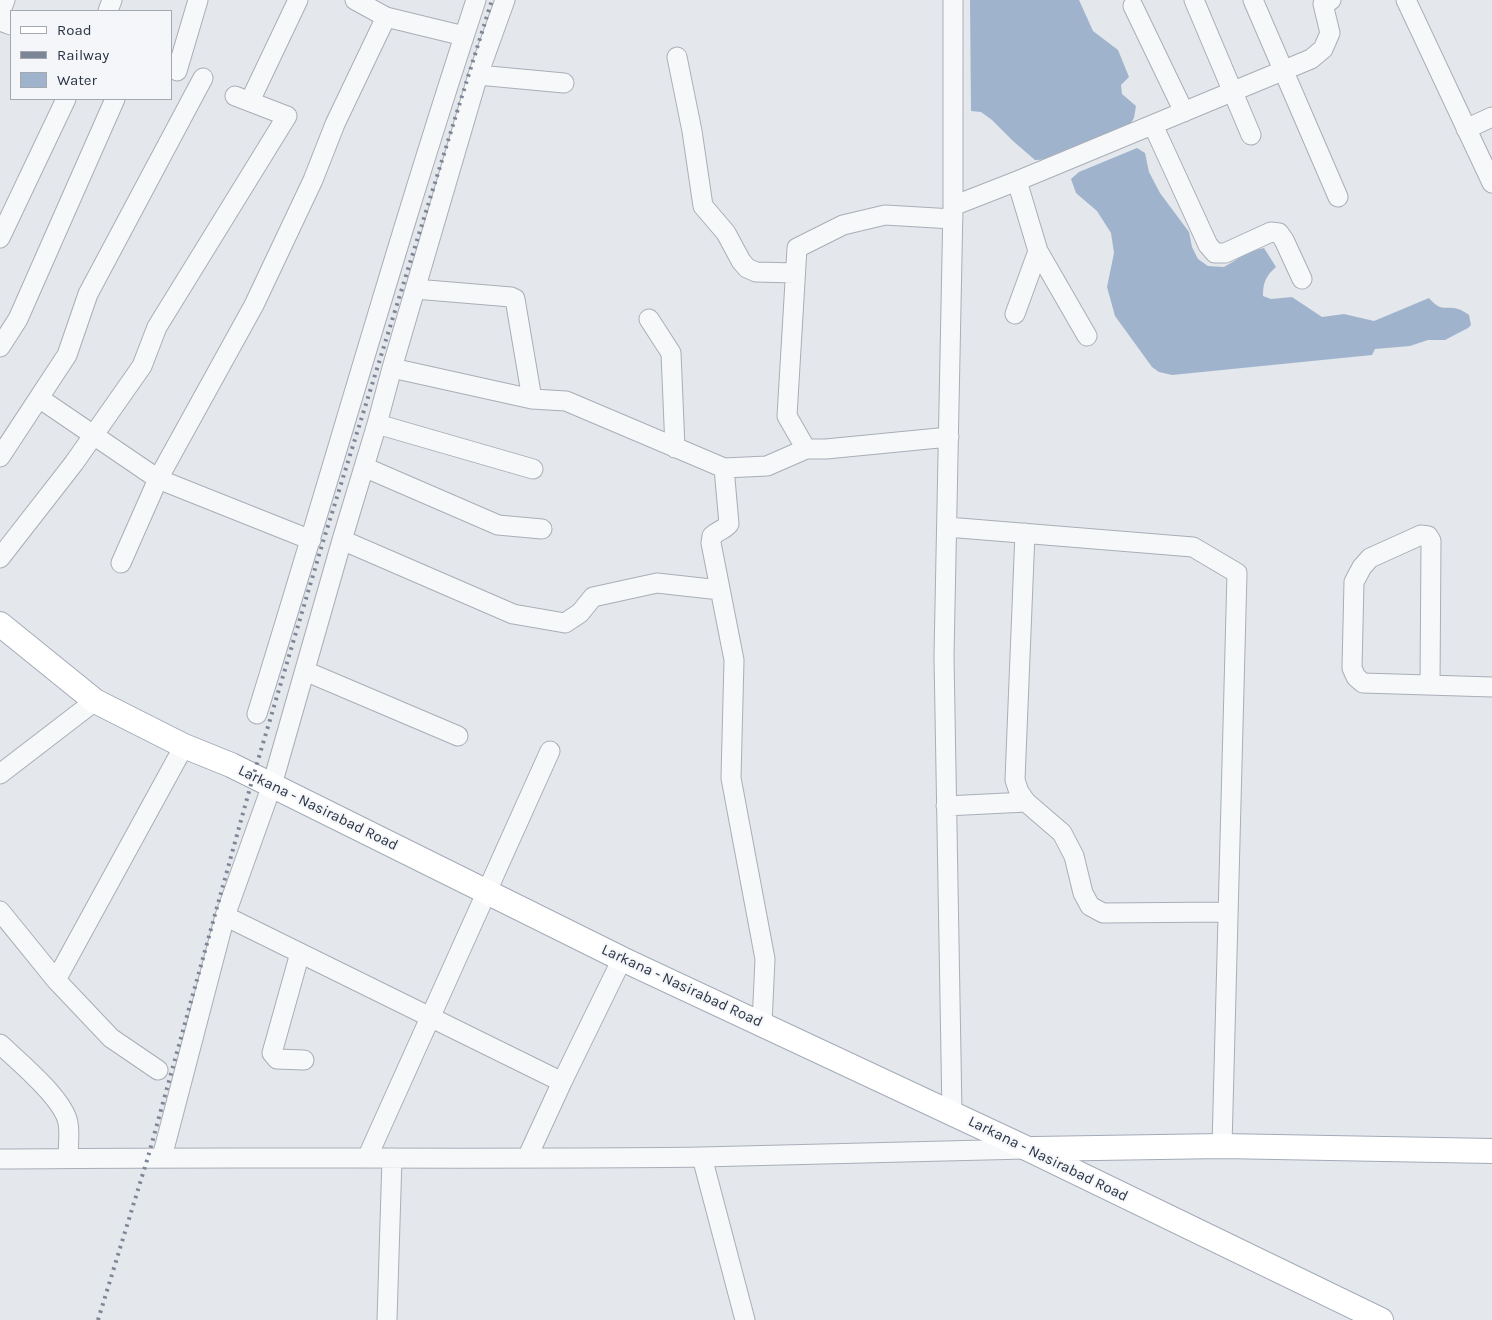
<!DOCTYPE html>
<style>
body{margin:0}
#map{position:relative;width:1492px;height:1320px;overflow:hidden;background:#e4e7ec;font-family:Karla,sans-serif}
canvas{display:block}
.legend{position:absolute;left:10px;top:10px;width:162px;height:90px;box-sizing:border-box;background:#f4f6f9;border:1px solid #a4a8b1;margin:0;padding:6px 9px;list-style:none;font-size:15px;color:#2b3445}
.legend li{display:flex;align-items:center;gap:10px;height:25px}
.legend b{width:25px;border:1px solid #a4a8b1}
</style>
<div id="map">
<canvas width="1492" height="1320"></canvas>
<ul class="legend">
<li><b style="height:6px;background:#fff"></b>Road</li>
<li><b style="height:6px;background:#7d8696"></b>Railway</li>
<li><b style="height:14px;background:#9fb4cc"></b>Water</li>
</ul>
</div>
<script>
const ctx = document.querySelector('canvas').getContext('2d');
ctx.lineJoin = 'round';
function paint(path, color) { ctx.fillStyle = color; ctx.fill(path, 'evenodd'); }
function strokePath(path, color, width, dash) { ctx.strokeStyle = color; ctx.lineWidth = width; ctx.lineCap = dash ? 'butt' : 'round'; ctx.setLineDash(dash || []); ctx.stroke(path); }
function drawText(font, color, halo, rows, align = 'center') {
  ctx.font = font + ' Karla,sans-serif'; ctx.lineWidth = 4; ctx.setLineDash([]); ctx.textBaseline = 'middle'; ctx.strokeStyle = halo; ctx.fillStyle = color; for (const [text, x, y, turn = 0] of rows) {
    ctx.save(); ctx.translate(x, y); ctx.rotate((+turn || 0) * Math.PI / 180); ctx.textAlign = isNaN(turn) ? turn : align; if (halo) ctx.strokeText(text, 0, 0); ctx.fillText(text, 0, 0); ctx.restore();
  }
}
const water = new Path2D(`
 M970,0H1079L1093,31L1118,50L1129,77L1121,85L1122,94L1136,106L1134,118L1127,129L1055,159L1035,160L1013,141L992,120L981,112L971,111Z
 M1137,148L1145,153L1149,172L1160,193L1189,232L1192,247L1198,259L1208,266L1224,267L1251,251L1264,248L1276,267C1266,276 1263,282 1263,296L1271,299L1292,297L1322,317L1344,314L1374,321L1429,298C1442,313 1444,305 1458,309C1462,310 1466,313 1469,315L1471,325L1468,328L1445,340H1428L1410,346L1375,349L1372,355L1172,375L1159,372L1152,367L1115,316L1107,287L1114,253L1111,233L1097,211L1076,193L1071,179L1079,172Z`);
const minor = new Path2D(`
 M355,0L386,17L464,36
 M1194,0L1251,135
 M1253,0L1338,197
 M1406,0L1492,183
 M1133,6L1184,112
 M108,11L112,0
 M0,13L5,0
 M0,21L11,25
 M677,57L692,131L703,206L726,233L741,261L747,268L756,272L795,273
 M177,71L198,0
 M478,75L564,83
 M250,101L298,0
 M1153,125L1208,245L1215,253H1225L1271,232L1279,233L1284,240L1302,279
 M1466,129L1492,117
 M1017,181L1038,251L1087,336
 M953,206L1017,181L1311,59L1323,49L1330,33L1323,4L1331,0
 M0,238L66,99
 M415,289L511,297L515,299L532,399
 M1015,314L1038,251
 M649,319L671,353L675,448
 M0,347L18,319L115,99
 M392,368L532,399L566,401L724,468L767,466L806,449H826L949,437
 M39,398L158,479L311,540
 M377,424L533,469
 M806,449L787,416L797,248L843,225L885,215L953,219
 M0,457L67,355L88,294L203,78
 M364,467L498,525L542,529
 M724,468L729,524C724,530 717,531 712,536L711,543L734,660L731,778L765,959L762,1024
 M947,527L1193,547L1237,573L1222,1146
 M1025,533L1015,780L1019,792L1026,802L1062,833L1074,856L1083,893L1090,906L1103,913L1228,912
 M342,540L513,614L565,623L580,613L593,597L657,583L720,590
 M0,558L74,463L142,366L157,327L287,116L235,96
 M121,563L158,479L254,305L313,180L335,124L386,17
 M305,671L458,736
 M1430,685L1431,541L1428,536L1421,535L1370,558L1362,567L1354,582L1352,668L1356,677L1363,683L1492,687
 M257,714C331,476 398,236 476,0
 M0,774L95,701
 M946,806L1026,802
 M0,911L56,980L111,1038L158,1070
 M225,916L562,1082
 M300,953L272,1053L277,1059L304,1060
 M56,980L184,746
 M0,1044C18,1061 64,1099 68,1123C70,1133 68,1147 68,1158
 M952,1113L944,656L953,206V0
 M162,1157L225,916L272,785L342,540L377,424L392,368L478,75L505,0
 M702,1157L745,1320
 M367,1158L550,751
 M527,1158L562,1082L622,959
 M0,1159C234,1156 468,1160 701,1157C810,1155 918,1152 1026,1149
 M387,1320L392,1158`);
const major = new Path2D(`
 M0,624L95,701L184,746L231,765L622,959L1028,1149L1381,1320
 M1034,1149L1222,1146L1492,1151`);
const rail = new Path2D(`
 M98,1320L148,1157L253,777L322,545L492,0`);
const streetNames = [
 ["Larkana - Nasirabad Road",318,808,26],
 ["Larkana - Nasirabad Road",682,986,25],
 ["Larkana - Nasirabad Road",1048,1159,26]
];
paint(water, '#9fb4cc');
strokePath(minor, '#a9aeb7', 21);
strokePath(major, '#a3abb8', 26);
strokePath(minor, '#f7f8fa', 19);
strokePath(major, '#fff', 24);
strokePath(rail, '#7d8696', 4, [2.5, 5]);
drawText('15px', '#2b3445', '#f4f6f9', streetNames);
</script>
